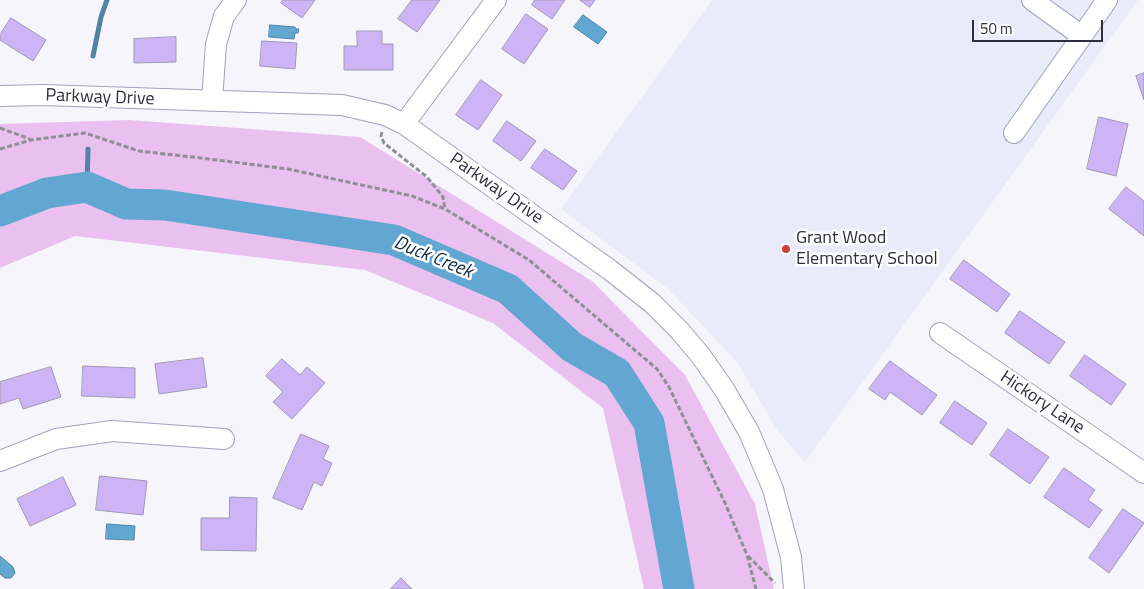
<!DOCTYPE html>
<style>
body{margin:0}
#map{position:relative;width:1144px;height:589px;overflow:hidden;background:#f5f5fb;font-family:"Titillium Web",sans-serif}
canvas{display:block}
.scale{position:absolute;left:972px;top:20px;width:131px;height:22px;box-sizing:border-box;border:2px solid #2e2f3a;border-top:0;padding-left:6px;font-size:15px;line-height:18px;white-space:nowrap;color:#2e2f3a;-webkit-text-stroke:4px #fff;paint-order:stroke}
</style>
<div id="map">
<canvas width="1144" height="589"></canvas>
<div class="scale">50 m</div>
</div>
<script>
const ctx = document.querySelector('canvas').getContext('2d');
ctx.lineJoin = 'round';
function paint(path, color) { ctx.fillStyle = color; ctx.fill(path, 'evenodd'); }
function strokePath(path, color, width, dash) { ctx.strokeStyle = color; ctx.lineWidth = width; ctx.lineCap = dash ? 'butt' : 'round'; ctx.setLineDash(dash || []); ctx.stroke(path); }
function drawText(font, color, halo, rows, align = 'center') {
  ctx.font = font + ' "Titillium Web",sans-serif'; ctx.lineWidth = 5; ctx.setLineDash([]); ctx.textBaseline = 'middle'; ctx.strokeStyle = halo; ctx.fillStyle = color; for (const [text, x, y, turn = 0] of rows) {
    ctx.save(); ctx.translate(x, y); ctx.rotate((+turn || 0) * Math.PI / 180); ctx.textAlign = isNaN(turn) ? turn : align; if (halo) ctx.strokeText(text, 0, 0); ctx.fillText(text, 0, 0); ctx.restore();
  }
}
const built = new Path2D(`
 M712,0H1138L805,462L779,433L737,362L667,288L561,209Z`);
const green = new Path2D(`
 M129,120L360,137L592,281L685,375L755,504L774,589H644L603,408L493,323L365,270L75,236L0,268V124Z`);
const water = new Path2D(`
 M583,15L607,32L598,44L574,27Z
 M270,25L295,27L296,29H299L298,33H295L294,39L269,37Z
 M107,524L135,526L134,540L106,539Z
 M0,556L13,567L15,573L11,578H5L0,574Z`);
const stream = new Path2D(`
 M93,56L101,17L107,0
 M87,187L88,149`);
const river = new Path2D(`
 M0,211L47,193L87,187L126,204L165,205L394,240L508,289L572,347L617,373L649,423L679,589`);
const building = new Path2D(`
 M283,0H315L302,18L281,3Z
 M412,0H440L417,32L398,19Z
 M535,0H565L552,19L532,5Z
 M580,0H595L590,7Z
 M526,14L548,29L524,64L502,49Z
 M11,18L46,40L33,61L0,40V35Z
 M357,31H382V44H393V70H344V46H357Z
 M176,37V62L134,63V39Z
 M262,41L297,43L295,69L260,66Z
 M1144,73V100L1136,76Z
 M481,80L502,95L478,130L456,115Z
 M1099,117L1128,124L1116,176L1087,169Z
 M507,121L536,141L521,161L493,141Z
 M545,149L577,171L563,190L531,168Z
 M1126,187L1144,201V236L1109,209Z
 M964,260L1010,294L997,312L950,279Z
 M1020,311L1065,342L1049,364L1005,333Z
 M1085,355L1126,384L1111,405L1070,376Z
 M203,358L207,387L159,394L155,364Z
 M282,359L300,375L307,367L325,383L292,419L273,402L283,392L266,376Z
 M890,361L937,395L922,415L890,392L885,400L869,389Z
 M83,366L135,368V398L82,396Z
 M51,367L61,397L23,409L19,398L0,404V382Z
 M955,401L987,423L972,445L940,423Z
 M1008,429L1049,457L1030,484L990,455Z
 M301,434L329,446L323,459L332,463L322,486L314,482L302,510L273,498Z
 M1064,468L1095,490L1088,500L1102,510L1089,528L1044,497Z
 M100,476L147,481L143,515L96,510Z
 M63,477L76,505L30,526L17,499Z
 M230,497L257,498L256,551L201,550V518H229Z
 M1123,509L1144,523L1109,573L1089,558Z
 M401,578L412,589H391Z`);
const path = new Path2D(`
 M0,128L30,139
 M382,132L381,136L384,143L427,177L443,197L445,209
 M0,149L31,140L85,133L139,151L201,158L288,169L412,196L445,209L529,260L657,369L669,387L725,503L747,555L756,589
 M748,556L775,583`);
const minor = new Path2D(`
 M1032,0L1082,36L1107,0
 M0,96L43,95L342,105L385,115L404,124L610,270L652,303L680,331L701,356L724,389L749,432L773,489L791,557L794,589
 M212,101L216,44L224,16L236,0
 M404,124L496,0
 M1014,133L1082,36
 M940,333L1144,473
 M0,461L56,439L112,431L224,439`);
const markers = [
 [786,249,5,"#cd3e40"]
];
const streetNames = [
 ["Parkway Drive",100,98,2],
 ["Parkway Drive",496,189,35],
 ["Hickory Lane",1042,403,34]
];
const poiNames = [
 ["Grant Wood",796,239],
 ["Elementary School",796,260]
];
const waterNames = [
 ["Duck Creek",433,258,22]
];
paint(built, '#e9ebf9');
paint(green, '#e9c0f0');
paint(water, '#62a6d2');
strokePath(water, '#5282a4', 1);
strokePath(stream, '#5282a4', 5);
strokePath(river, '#62a6d2', 31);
paint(building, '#ccb4f6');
strokePath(building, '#a199b3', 1);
strokePath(minor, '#9fa2bd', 22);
strokePath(path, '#8e8f97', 3, [5, 2.5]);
strokePath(minor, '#fff', 20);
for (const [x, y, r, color] of markers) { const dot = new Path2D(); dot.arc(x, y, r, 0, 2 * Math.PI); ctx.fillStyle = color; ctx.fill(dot); strokePath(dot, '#fff', 2); }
drawText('18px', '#2e2f3a', '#fff', streetNames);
drawText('18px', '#2e2f3a', '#fff', poiNames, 'left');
drawText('italic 19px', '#123143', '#fff', waterNames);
</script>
